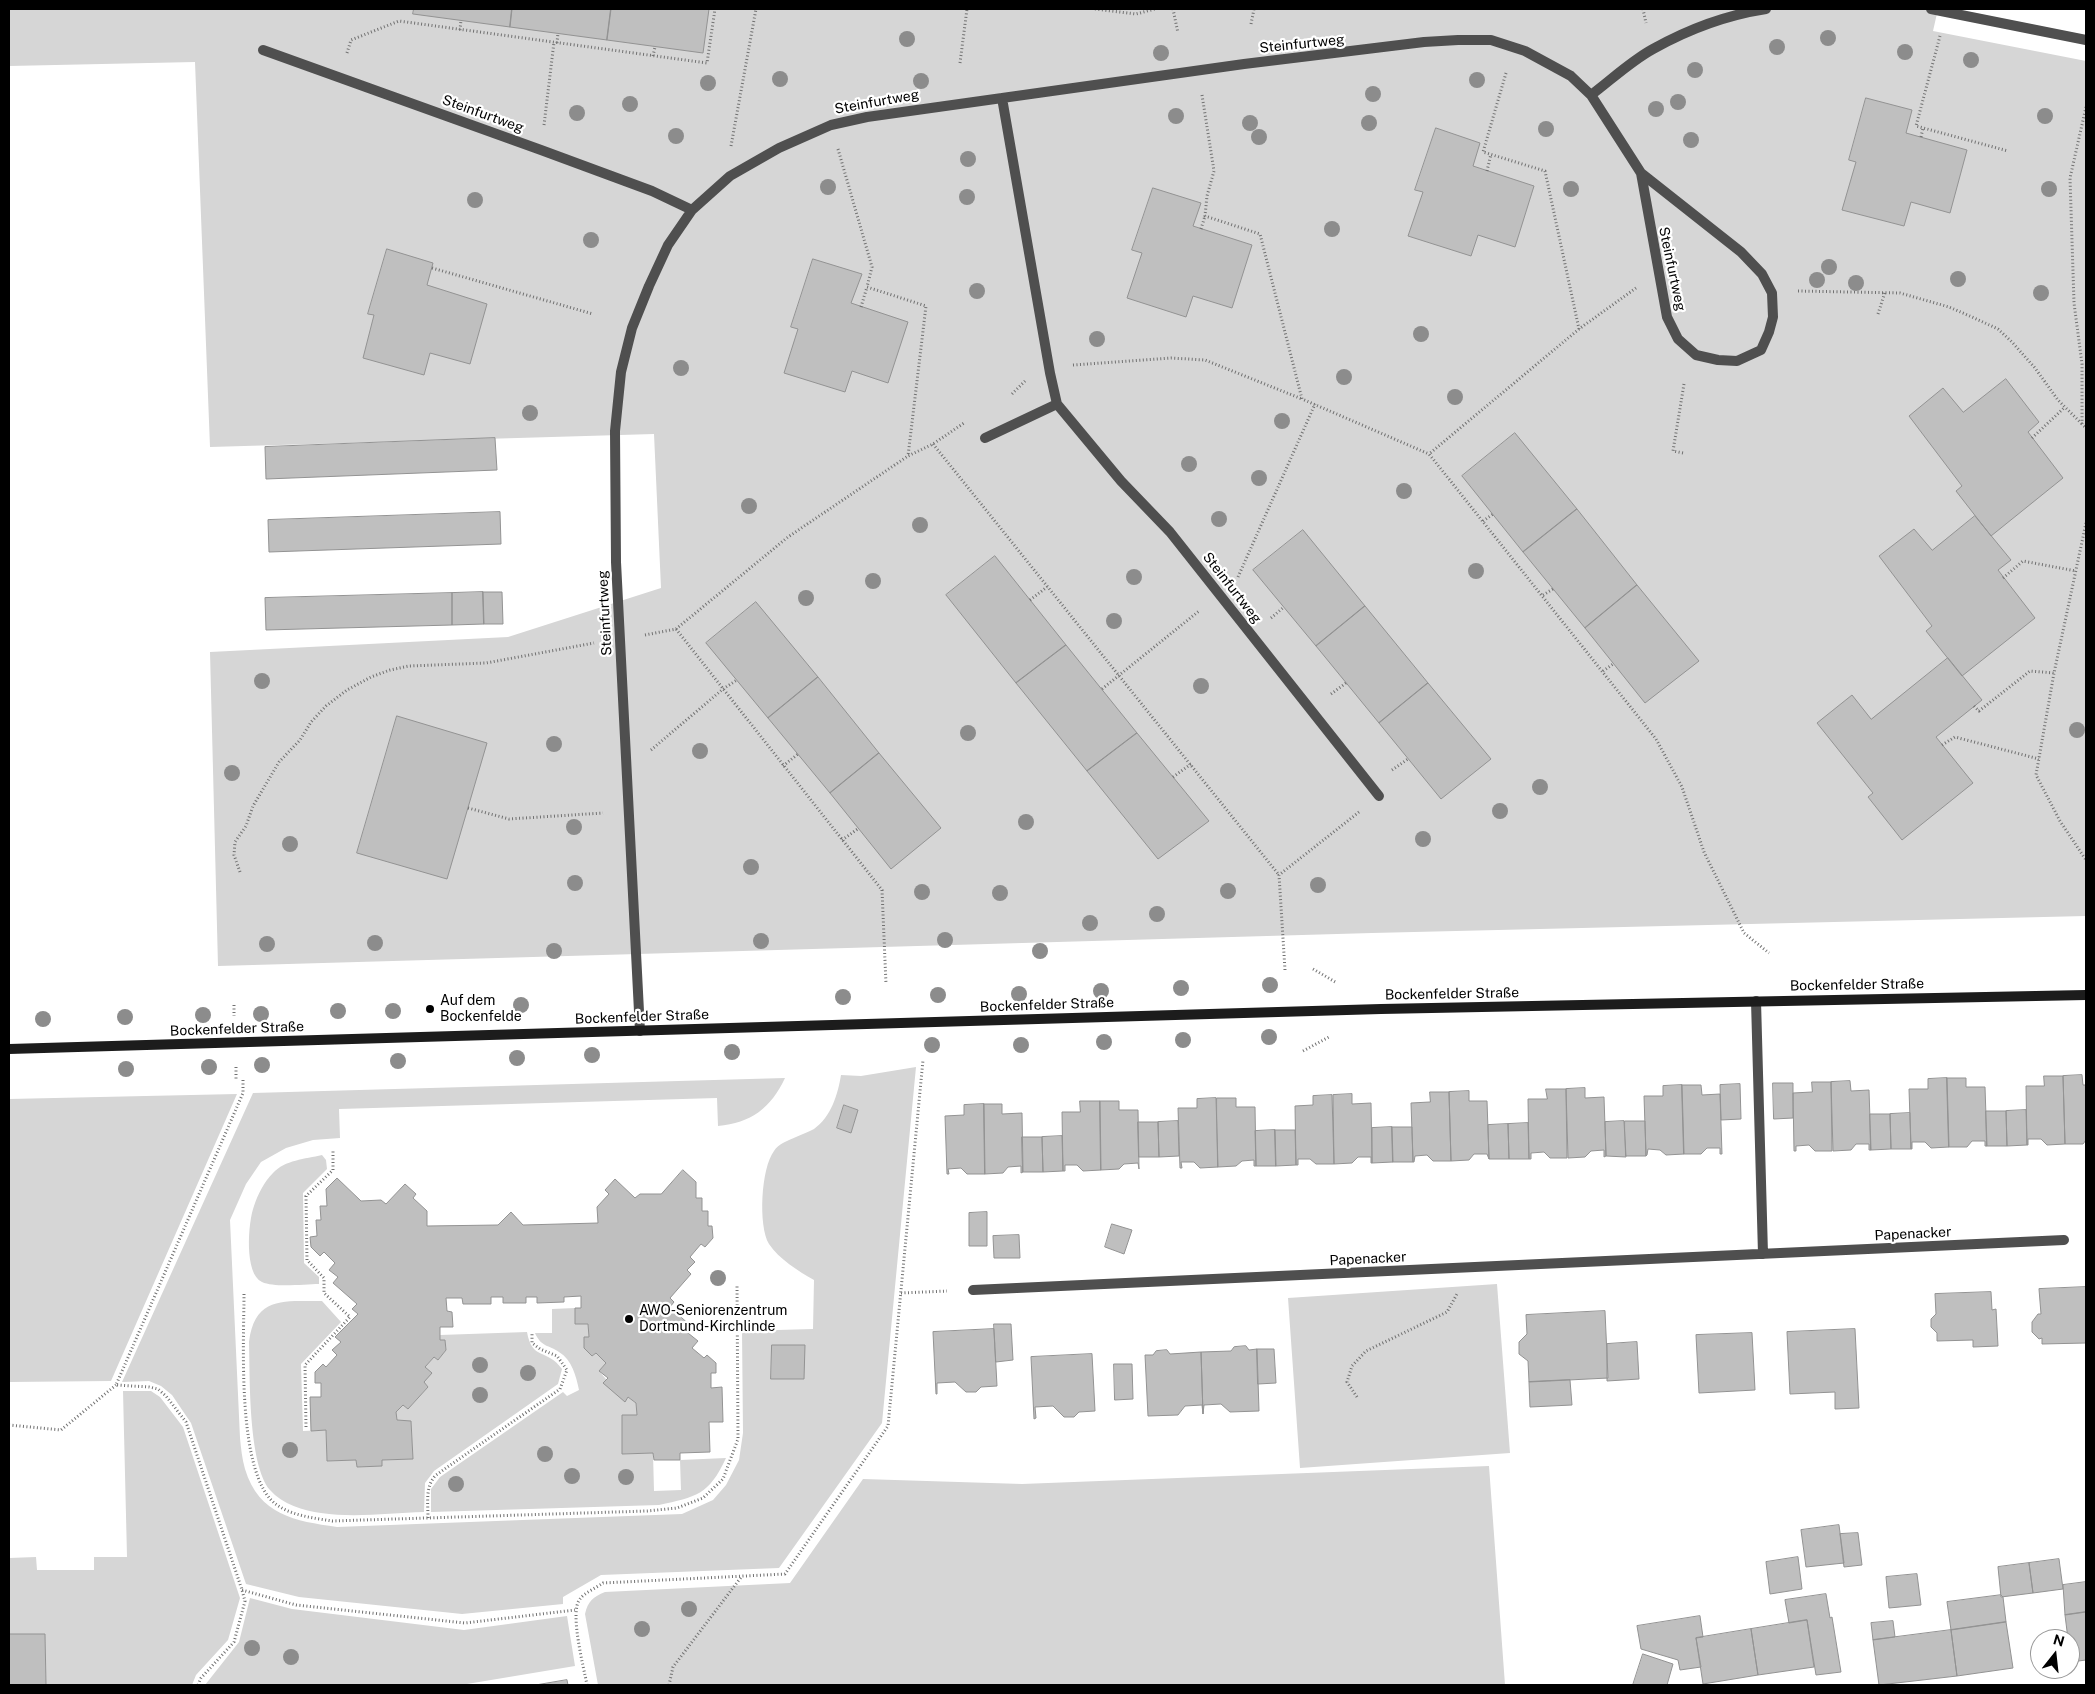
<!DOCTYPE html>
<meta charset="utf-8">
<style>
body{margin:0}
#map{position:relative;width:2095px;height:1694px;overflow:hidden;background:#fff;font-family:"Public Sans",sans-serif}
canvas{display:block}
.frame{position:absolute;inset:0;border:10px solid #000;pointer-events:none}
.north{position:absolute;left:2030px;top:1629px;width:50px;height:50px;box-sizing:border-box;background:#fff;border:1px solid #999;border-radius:50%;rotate:16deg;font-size:14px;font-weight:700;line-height:20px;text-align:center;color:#000}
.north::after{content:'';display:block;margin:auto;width:18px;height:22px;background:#000;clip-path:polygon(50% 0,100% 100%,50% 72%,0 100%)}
</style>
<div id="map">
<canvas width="2095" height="1694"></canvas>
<div class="frame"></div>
<div class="north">N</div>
</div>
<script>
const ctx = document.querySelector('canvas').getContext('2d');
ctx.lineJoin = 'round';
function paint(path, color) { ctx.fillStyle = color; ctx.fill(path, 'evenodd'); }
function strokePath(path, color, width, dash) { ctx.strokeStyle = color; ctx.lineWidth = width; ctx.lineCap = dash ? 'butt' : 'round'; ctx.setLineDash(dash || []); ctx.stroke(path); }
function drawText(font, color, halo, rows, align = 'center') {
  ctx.font = font + ' "Public Sans",sans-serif'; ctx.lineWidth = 4.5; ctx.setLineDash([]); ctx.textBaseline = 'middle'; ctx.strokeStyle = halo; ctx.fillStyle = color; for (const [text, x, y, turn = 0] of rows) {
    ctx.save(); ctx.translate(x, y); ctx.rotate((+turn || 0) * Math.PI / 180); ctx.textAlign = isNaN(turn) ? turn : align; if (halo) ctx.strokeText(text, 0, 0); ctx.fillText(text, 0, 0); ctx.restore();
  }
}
const green = new Path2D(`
 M9,9H1938L1933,31L2086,61V916L1372,933L218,966L210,652L508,637L661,588L654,434L210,447L195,62L9,66Z
 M916,1067L882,1423L779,1568L601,1575L563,1597V1604L462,1614L299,1597L246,1584L191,1423L172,1395L161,1386L149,1381L122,1382L253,1093L785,1078C771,1108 751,1123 718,1126L717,1098L339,1109L340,1138L313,1140L286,1148L261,1162L246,1184L230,1220L240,1438C241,1448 242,1459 245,1469C259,1515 295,1521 337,1527L682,1514L713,1500L726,1485L739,1460L743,1433L742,1331L813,1329L814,1280C798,1271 779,1259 769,1244C758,1226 761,1168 774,1151C778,1144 789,1140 796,1137C802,1134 809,1132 814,1129C831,1117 838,1094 841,1075L861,1076ZM845,1105L858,1110L851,1132L837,1128Z
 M237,1094L111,1381L9,1382V1099Z
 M322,1155L326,1160L327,1169L303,1193L304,1263L319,1277V1284C305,1284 275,1288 262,1282C244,1274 248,1222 254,1206C258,1194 264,1182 273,1173C285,1160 305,1159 322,1155Z
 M1497,1284L1510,1453L1300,1468L1288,1298Z
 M322,1301L341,1322L301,1364L303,1431L326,1430L327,1461L356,1460L357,1467L382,1466V1460L413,1459L411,1421L397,1420L396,1412L403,1405L408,1409L428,1387L424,1382L425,1367L434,1357L438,1360L446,1350L445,1340H440V1335L527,1332C532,1361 547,1348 562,1369L558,1384L434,1471L425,1483L424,1512C391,1513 354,1518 321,1513C304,1511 282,1504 270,1490C248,1464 250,1376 249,1342C255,1295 285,1302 322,1301Z
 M575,1308L588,1324L589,1337H584V1348L592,1356L596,1353L606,1363L599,1371L625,1401L628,1397L636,1403L637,1415H622V1454L653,1453L654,1491L681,1490L680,1460L726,1458C709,1495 696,1497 659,1505L431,1512V1489L440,1477L563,1392L567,1396L579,1390C576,1376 572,1360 559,1352C549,1345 541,1347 535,1333H552V1309Z
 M123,1391H151L160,1397L183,1427L240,1598L228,1640L196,1675L192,1685H46L45,1634H9V1558L36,1557L37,1570H94V1557H127Z
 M1489,1466L1505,1685H598L585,1614C588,1601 593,1597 605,1592L790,1583L863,1479L1022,1484Z
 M250,1598L292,1609L464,1630L567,1616L575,1666L461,1685H205L239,1642Z`);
const building = new Path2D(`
 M414,9H512L510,27L413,14Z
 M512,9H611L607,40L510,27Z
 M611,9H709L703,53L607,40Z
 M1866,98L1912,110L1906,133L1967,150L1950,213L1911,202L1904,226L1842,210L1856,162L1849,160Z
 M1436,128L1480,143L1473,166L1534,186L1515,247L1478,235L1471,256L1408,236L1423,192L1415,190Z
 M1153,188L1201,203L1193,226L1252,245L1232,308L1193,296L1186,317L1127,298L1142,253L1132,250Z
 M387,249L433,263L427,285L487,304L470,364L430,353L424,375L363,358L374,315L368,314Z
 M813,259L862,274L851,303L908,322L888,383L852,371L845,392L784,373L798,329L791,327Z
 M2006,379L2039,422L2028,432L2063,478L1991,536L1956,491L1962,486L1909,416L1943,388L1963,412Z
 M1515,433L1577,509L1523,552L1462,476Z
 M495,438L497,470L266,479L265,447Z
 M1577,509L1637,585L1585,628L1523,552Z
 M500,512L501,544L269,552L268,520Z
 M1975,516L2011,560L1998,570L2035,618L1962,676L1926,631L1932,626L1879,556L1914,529L1932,550Z
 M1303,530L1365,606L1316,646L1253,570Z
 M995,556L1066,645L1016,683L946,595Z
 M1637,585L1699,661L1645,703L1585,628Z
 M483,592L484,624L452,625V593Z
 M483,592H502L503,624H484Z
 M452,593V625L266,630L265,598Z
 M756,602L818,677L768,718L706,643Z
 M1365,606L1428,683L1379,723L1316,646Z
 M1066,645L1137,733L1087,771L1016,683Z
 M1948,658L1982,700L1936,737L1973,783L1902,840L1868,797L1873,793L1817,723L1852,695L1871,719Z
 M818,677L879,753L830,793L768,718Z
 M1428,683L1491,759L1441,799L1379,723Z
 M397,716L487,743L447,879L357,853Z
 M1137,733L1209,821L1158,859L1087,771Z
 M879,753L941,828L891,869L830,793Z
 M2082,1075L2083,1085H2086V1140L2083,1144H2065L2063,1076Z
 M2044,1076H2063L2065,1144L2047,1145L2041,1139H2028V1145H2027L2026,1086H2044Z
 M1947,1078H1966V1087H1985L1987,1146H1985V1141H1972L1967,1147H1949Z
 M1947,1078L1949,1147L1931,1148L1925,1142H1912V1149H1911L1909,1089H1928V1079Z
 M1850,1081L1851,1091L1869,1090L1871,1150H1869V1144H1856L1851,1150L1833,1151L1831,1082Z
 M1812,1082H1831L1832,1151H1815L1809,1145L1796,1146V1151H1794L1793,1093L1812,1092Z
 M1773,1083H1793V1118L1774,1119Z
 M1740,1084L1741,1119L1721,1120L1720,1085Z
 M1682,1085H1701L1702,1095L1720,1094L1722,1154H1720V1148H1707L1701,1154H1684Z
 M1682,1085L1684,1154L1666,1155L1660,1150L1648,1149L1647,1155L1646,1156L1644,1096H1663V1086Z
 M1585,1088V1098L1604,1097L1606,1156L1604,1157V1150L1591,1151L1585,1157L1568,1158L1566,1089Z
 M1546,1089H1566L1567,1158H1550L1544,1152L1531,1153V1159H1529L1528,1099H1547Z
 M1469,1091V1101H1487L1489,1159L1487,1154H1474L1469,1160L1451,1161L1449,1092Z
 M1430,1092H1449L1451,1161H1433L1427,1155L1415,1156L1414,1162H1413L1411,1103L1430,1102Z
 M1352,1094V1104L1371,1103L1372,1163H1371V1157H1358L1352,1163L1334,1164L1333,1095Z
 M1332,1095L1334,1164H1316L1310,1159H1298V1165H1296L1295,1106L1313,1105V1096Z
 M1216,1098L1218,1167L1200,1168L1194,1162H1181L1182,1168H1180L1178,1108H1197V1099Z
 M1217,1098H1236V1107H1255L1256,1166H1254V1160L1242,1161L1236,1166L1218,1167Z
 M1080,1101H1100L1101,1170L1083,1171L1077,1165H1065V1171H1063L1062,1112H1080Z
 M1100,1101H1119V1110H1138L1139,1169L1138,1163L1124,1164L1119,1169L1101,1170Z
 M984,1104H1002V1114L1022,1113L1023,1172L1021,1173V1166L1008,1167L1003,1173L985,1174Z
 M984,1104L985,1174H967L961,1168L948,1169L949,1174H947L945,1116L964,1115V1105Z
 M844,1105L858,1110L851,1133L837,1128Z
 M2026,1110L2027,1145L2007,1146L2006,1111Z
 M1986,1111H2006L2007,1146H1987Z
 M1910,1113L1911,1149H1891L1890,1114Z
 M1870,1114H1890L1891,1149L1871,1150Z
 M1178,1121L1179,1156L1159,1157L1158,1122Z
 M1624,1121L1626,1157L1606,1156L1605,1122Z
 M1625,1121H1645L1646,1156H1626Z
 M1138,1122H1158L1159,1157H1139Z
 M1528,1123L1529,1159H1509L1508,1124Z
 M1508,1124L1509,1159H1489L1488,1125Z
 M1392,1127H1412L1413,1162H1393Z
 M1392,1127L1393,1162L1372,1163V1128Z
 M1275,1130H1295L1296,1165L1276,1166Z
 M1275,1130L1276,1166H1256L1255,1131Z
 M1062,1136L1063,1171L1043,1172L1042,1137Z
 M1022,1137H1042L1043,1172H1023Z
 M683,1170L696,1182V1198H702V1211H708V1226H712L713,1238L705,1247L701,1244L690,1257L695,1262L687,1270L691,1274L670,1298L674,1302L670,1307L693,1328L688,1333L698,1341L692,1348L704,1358L707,1355L716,1363V1373H711V1388L722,1387L723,1422H709L710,1452L680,1453V1460H654L653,1453L622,1454V1415H637L636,1403L628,1397L625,1402L603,1383L608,1378L599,1371L606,1363L596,1353L592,1356L584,1348V1337H589L588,1324H575V1308H581V1296L564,1297V1302L537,1303V1297H526V1303H503V1297H491V1304H463L462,1298H446L447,1311L452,1312L453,1327H440V1340H445L446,1350L438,1360L434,1357L425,1367L432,1373L424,1382L428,1387L408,1409L403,1405L396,1412L397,1420L411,1421L413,1459L382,1460V1466L357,1467L356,1460L327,1461L326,1430L311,1431L310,1397H321V1383H315V1372L323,1364L326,1367L337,1355L332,1350L341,1342L335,1337L358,1314L352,1309L357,1304L333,1283L338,1277L329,1270L335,1263L324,1252L320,1256L311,1247L310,1237L317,1236L316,1220H321L320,1206H327L326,1189L337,1178L361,1201L381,1200L386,1204L405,1184L416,1194L413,1198L427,1211V1226L498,1225L511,1212L523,1225L598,1223L597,1207L609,1194L605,1190L615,1179L635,1198L640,1194H661Z
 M987,1212V1246H969V1213Z
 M1112,1224L1132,1230L1124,1254L1105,1247Z
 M1019,1235L1020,1258H994L993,1236Z
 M2086,1287V1343L2042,1344V1338L2039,1339L2032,1332V1322L2038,1314H2041L2039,1289Z
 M1991,1292L1992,1310L1996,1309L1998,1346L1973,1347V1340L1937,1341V1333L1931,1327V1319L1936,1314L1935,1294Z
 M1605,1311L1608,1378L1529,1382L1528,1361L1519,1354V1342L1527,1334L1526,1315Z
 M994,1324H1011L1013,1360L996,1362Z
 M994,1329L997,1386L981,1387L976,1392H966L955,1382L937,1383V1394H936L933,1332Z
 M1855,1329L1859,1408L1835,1409V1392L1790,1394L1787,1332Z
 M1752,1333L1755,1390L1699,1393L1696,1335Z
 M1637,1342L1639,1379L1607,1381V1344Z
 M772,1345H805L804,1379H771Z
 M1246,1346L1249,1350L1257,1349L1259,1411L1230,1412L1221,1404L1204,1405L1203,1414L1201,1352L1231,1351L1234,1347Z
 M1257,1349H1274L1276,1383L1258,1384Z
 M1167,1350L1170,1354L1201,1352L1203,1414L1202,1405L1185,1406L1178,1415L1148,1416L1145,1355H1153L1156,1351Z
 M1092,1354L1095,1411L1079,1412L1074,1417H1064L1053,1406L1035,1407L1036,1418L1034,1419L1031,1357Z
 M1114,1364H1132L1133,1399L1115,1400Z
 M1570,1380L1572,1405L1530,1407L1529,1382Z
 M1839,1525L1844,1563L1806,1567L1801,1530Z
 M1858,1533L1862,1565L1844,1567L1840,1534Z
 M1798,1557L1802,1589L1770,1594L1766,1562Z
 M2059,1559L2063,1589L2033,1593L2029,1563Z
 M2029,1563L2033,1593L2001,1597L1998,1567Z
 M1917,1574L1921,1605L1889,1608L1886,1577Z
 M2086,1582V1612L2065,1615L2063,1585Z
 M1826,1594L1830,1618L1832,1617L1841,1672L1816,1675L1807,1620L1789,1623L1785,1600Z
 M2001,1595L2003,1597L2006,1622L1951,1630L1947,1602Z
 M2086,1612V1660L2071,1662L2070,1639H2068L2065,1615Z
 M1700,1616L1703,1637L1696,1638L1701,1667L1680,1670L1678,1660L1641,1649L1637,1626Z
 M1807,1620L1814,1667L1758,1675L1751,1629Z
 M1893,1621L1895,1637L1873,1640L1871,1623Z
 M2006,1622L2013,1668L1957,1676L1951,1630Z
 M1751,1629L1758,1675L1703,1684L1696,1638Z
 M1951,1630L1957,1676L1879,1685L1873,1640Z
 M9,1634H45L46,1685H9Z
 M1643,1654L1673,1664L1667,1685H1633Z
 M567,1680L568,1685H536Z`);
const path = new Path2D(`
 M1095,9L1136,14L1155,9
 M1173,9L1178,33
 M1643,9L1646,23
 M1351,10V9
 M1251,24L1254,9
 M460,30L461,20
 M1940,36L1916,126L2008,151
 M557,43L558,33
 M347,53L351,40L399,21L707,63L715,9
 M653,56L655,47
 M960,63L967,9
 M1506,73L1483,152L1545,171L1579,329
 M1202,95L1214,171L1207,196L1205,216L1260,234L1302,399L1429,454
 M2086,107L2070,178L2074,303L2082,364V424L2086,428
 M544,125L554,42
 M1921,137L1923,128
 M731,146L756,9
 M838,149L872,267L867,287L926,306L908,456L933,444L964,423
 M1487,171L1491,154
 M1201,229L1205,216
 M432,268L593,314
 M1636,288L1579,329L1429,454L1656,739L1682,787L1704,852L1744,933L1769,953
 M1798,291L1900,293L1949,307L1972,317L1998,329L2012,342L2035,368L2058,400L2082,424
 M861,307L867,287
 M1878,314L1885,292
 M1073,365L1171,358L1205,360L1302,399
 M1012,394L1025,381
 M2032,438L2065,407
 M933,444L1279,875
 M1683,453L1673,451L1684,384
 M1483,521L1493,514
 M2086,523L2054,673L2036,775L2060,821L2086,860
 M1238,577L1315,404
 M2003,578L2023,561L2076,571
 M1543,595L1553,589
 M1030,600L1047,587
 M1271,618L1284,607
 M676,629L882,890L886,984
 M645,635L676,629L788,537L908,456
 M1603,671L1613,664
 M1102,689L1199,611
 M1331,694L1346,683
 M1974,706L1979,711L2030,671L2054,673
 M1942,745L1955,737L2039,759
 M651,750L723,689L737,680
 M783,766L798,754
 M1392,770L1408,759
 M1173,777L1191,764
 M468,808L509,819L603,813
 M842,840L859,828
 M240,872L234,855L235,842L246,826L253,806L279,762L300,740L311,722L326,706L347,690L371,677L390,670L409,666L486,663L594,643
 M1313,969L1337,983
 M1285,970L1279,875L1359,812
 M234,1005V1016
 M1303,1051L1329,1037
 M236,1067V1079
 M901,1293L947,1291
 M244,1294C244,1341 236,1477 277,1505C293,1516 314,1518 332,1521L647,1511L677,1508L703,1498L723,1479L738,1439L737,1284
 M1357,1397L1347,1382L1352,1366L1366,1351L1447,1312L1457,1294
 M9,1425L61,1430L116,1385
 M306,1427L305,1365L350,1317L324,1293V1278L307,1260L306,1196L333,1170V1149
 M428,1518C428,1503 425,1486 436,1475L560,1389L567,1370L557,1356L540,1349L532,1343V1334
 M242,1590L296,1605L465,1623L575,1610
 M198,1685L201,1678L234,1642L245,1601L242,1590L186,1422L166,1396L158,1389L149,1387L116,1385L243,1093V1079
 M587,1685C584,1668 569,1612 580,1599C584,1593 596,1588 603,1583L785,1574L888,1426L923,1060
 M669,1685L673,1667L742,1576`);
const minor = new Path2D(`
 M1931,9L2086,40
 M263,50L541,150L652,191L692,210
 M1591,95C1611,80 1631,61 1653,49C1687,30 1727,15 1766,9
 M1002,98L1050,373L1057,404L1121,481L1170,532L1379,796
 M985,438L1057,404
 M1756,1001L1763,1254
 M640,1031L616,562L615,431L621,372L632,328L649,286L668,245L692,210L730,176L779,148L831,125L867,117L1244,64L1424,42L1458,40H1491L1525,51L1571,76L1591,95L1641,173L1741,252L1762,274L1772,293L1773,317L1769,332L1761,350L1737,361L1718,360L1696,355L1678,339L1667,317L1641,173
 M973,1290L2064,1240`);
const secondary = new Path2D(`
 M9,1049L1381,1009L2086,995`);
const trees = [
 [1828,38],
 [907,39],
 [1777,47],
 [1905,52],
 [1161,53],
 [1971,60],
 [1695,70],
 [780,79],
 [1477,80],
 [921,81],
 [708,83],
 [1373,94],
 [1678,102],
 [630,104],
 [1656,109],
 [577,113],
 [1176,116],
 [2045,116],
 [1250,123],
 [1369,123],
 [1546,129],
 [676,136],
 [1259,137],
 [1691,140],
 [968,159],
 [828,187],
 [1571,189],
 [2049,189],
 [967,197],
 [475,200],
 [1332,229],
 [591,240],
 [1829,267],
 [1958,279],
 [1817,280],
 [1856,283],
 [977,291],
 [2041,293],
 [1421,334],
 [1097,339],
 [681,368],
 [1344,377],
 [1455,397],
 [530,413],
 [1282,421],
 [1189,464],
 [1259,478],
 [1404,491],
 [749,506],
 [1219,519],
 [920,525],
 [1476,571],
 [1134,577],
 [873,581],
 [806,598],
 [1114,621],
 [262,681],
 [1201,686],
 [2077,730],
 [968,733],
 [554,744],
 [700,751],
 [232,773],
 [1540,787],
 [1500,811],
 [1026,822],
 [574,827],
 [1423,839],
 [290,844],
 [751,867],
 [575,883],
 [1318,885],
 [1228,891],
 [922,892],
 [1000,893],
 [1157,914],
 [1090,923],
 [945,940],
 [761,941],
 [375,943],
 [267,944],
 [554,951],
 [1040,951],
 [1270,985],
 [1181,988],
 [1101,991],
 [1019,994],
 [938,995],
 [843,997],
 [521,1005],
 [338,1011],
 [393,1011],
 [261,1014],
 [203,1015],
 [125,1017],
 [43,1019],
 [1269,1037],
 [1183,1040],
 [1104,1042],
 [932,1045],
 [1021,1045],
 [732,1052],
 [592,1055],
 [517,1058],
 [398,1061],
 [262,1065],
 [209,1067],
 [126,1069],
 [718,1278],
 [480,1365],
 [528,1373],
 [480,1395],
 [290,1450],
 [545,1454],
 [572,1476],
 [626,1477],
 [456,1484],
 [689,1609],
 [642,1629],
 [252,1648],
 [291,1657]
];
const markers = [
 [430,1009,5,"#000"],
 [629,1319,5,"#000"]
];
const streetNames = [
 ["Steinfurtweg",1302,44,-6],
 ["Steinfurtweg",877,102,-10],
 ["Steinfurtweg",483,114,20],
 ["Steinfurtweg",1672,269,78],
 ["Steinfurtweg",1232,588,52],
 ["Steinfurtweg",605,613,-93],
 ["Bockenfelder Straße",1857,985,-1],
 ["Bockenfelder Straße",1452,994,-1],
 ["Bockenfelder Straße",1047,1005,-2],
 ["Bockenfelder Straße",642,1017,-2],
 ["Bockenfelder Straße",237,1029,-2],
 ["Papenacker",1913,1234,-3],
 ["Papenacker",1368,1259,-3]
];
const poiNames = [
 ["Auf dem",440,1001],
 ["Bockenfelde",440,1017],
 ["AWO-Seniorenzentrum",639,1311],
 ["Dortmund-Kirchlinde",639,1327]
];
paint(green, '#d6d6d6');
paint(building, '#bfbfbf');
strokePath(building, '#939393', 1);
strokePath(path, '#717171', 3, [1, 2.5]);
strokePath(minor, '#4f4f4f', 10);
strokePath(secondary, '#1c1c1c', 10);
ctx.fillStyle = '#8c8c8c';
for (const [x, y] of trees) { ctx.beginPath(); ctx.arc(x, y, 8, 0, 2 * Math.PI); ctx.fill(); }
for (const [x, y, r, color] of markers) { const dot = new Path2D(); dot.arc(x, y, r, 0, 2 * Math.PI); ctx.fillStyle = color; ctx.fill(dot); strokePath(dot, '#fff', 2); }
drawText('14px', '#000', '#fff', streetNames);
drawText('14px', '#000', '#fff', poiNames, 'left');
</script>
